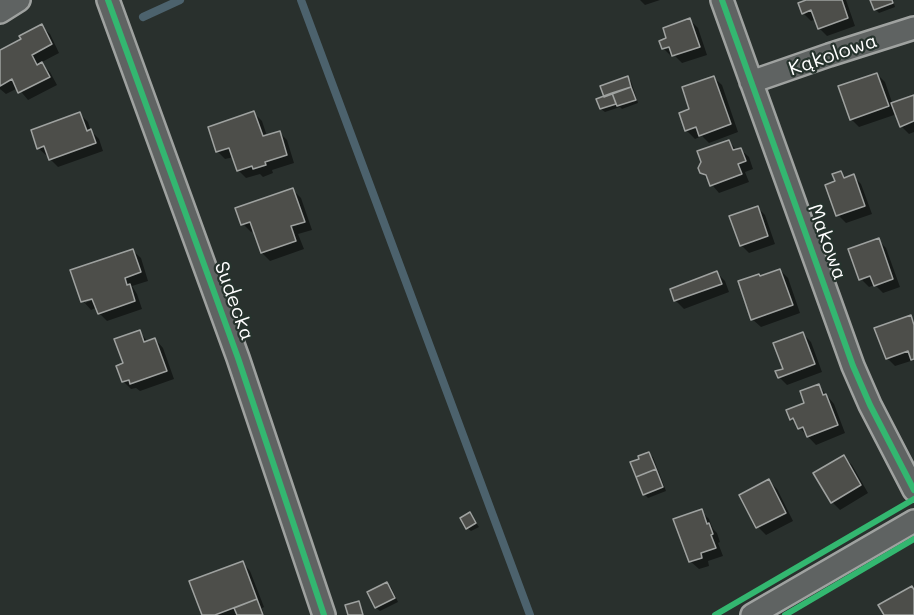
<!DOCTYPE html>
<meta charset="utf-8">
<style>
body{margin:0}
canvas{display:block;background:#29302d}
</style>
<canvas width="914" height="615"></canvas>
<script>
const ctx = document.querySelector('canvas').getContext('2d');
ctx.lineJoin = 'round';
function paint(path, color) { ctx.fillStyle = color; ctx.fill(path, 'evenodd'); }
function strokePath(path, color, width, dash) { ctx.strokeStyle = color; ctx.lineWidth = width; ctx.lineCap = dash ? 'butt' : 'round'; ctx.setLineDash(dash || []); ctx.stroke(path); }
function drawText(font, color, halo, rows, align = 'center') {
  ctx.font = font + ' Mali,sans-serif'; ctx.lineWidth = 4.5; ctx.setLineDash([]); ctx.textBaseline = 'middle'; ctx.strokeStyle = halo; ctx.fillStyle = color; for (const [text, x, y, turn = 0] of rows) {
    ctx.save(); ctx.translate(x, y); ctx.rotate((+turn || 0) * Math.PI / 180); ctx.textAlign = isNaN(turn) ? turn : align; if (halo) ctx.strokeText(text, 0, 0); ctx.fillText(text, 0, 0); ctx.restore();
  }
}
const shadow = new Path2D(`
 M640,0H660L645,5Z
 M811,0H846L855,26L827,36L819,28L816,19L811,21L803,13Z
 M872,0H893L895,7L879,13L875,9Z
 M690,20L698,28L707,55L682,63L674,55L671,56L663,48L668,39Z
 M41,26L50,34L59,53L40,63L50,72L57,85L28,100L18,88L6,94L0,89V52L23,39Z
 M877,74L885,82L893,105L914,97V132L909,134L901,126L897,114L859,127L851,119Z
 M713,77L722,85L738,132L709,143L702,136L695,139L687,131L681,114L691,110Z
 M627,78L631,81L638,103L622,109L620,107L605,112L601,109L598,100L606,97Z
 M254,113L262,121L267,136L279,132L287,140L294,163L272,170L273,173L263,177L260,174L246,178L238,170L234,157L225,159L217,151Z
 M80,114L88,122L91,131L99,139L103,151L58,167L50,159L49,155L47,156L38,148Z
 M728,141L737,150L740,149L749,157L753,169L745,172L749,182L719,193L701,172Z
 M841,173L847,179L853,176L861,184L872,214L846,223L838,215L837,182Z
 M293,190L301,198L312,230L298,234L304,249L270,261L262,253L254,231L251,232L243,224Z
 M757,207L765,215L775,244L749,253L741,245Z
 M878,240L886,248L900,287L883,293L875,285L869,287L861,279Z
 M132,250L141,258L148,281L132,286L137,294L142,309L107,321L99,313L97,307L91,310L83,301ZM100,297L85,303V299Z
 M780,270L788,278L800,313L761,327L752,319L761,277Z
 M717,273L725,281L729,292L684,309L676,301L672,290Z
 M910,317L914,321V360L895,366L887,358Z
 M139,331L148,342L155,339L163,348L174,379L140,391L136,388L131,389L123,381L124,364Z
 M803,334L811,342L822,372L787,385L779,377Z
 M818,385L834,404L845,433L816,445L791,419L806,404Z
 M649,454L653,457L666,491L648,498L644,494Z
 M844,457L852,465L868,493L840,510L832,502Z
 M769,481L777,489L793,521L766,535L758,527L741,495Z
 M701,511L709,519L713,529L717,533L720,542L718,543L723,556L708,561L709,566L699,569L690,561Z
 M470,514L479,527L471,531L467,528Z
 M242,562L250,571L264,607L262,608L264,615H204Z
 M387,584L391,587L398,602L380,611L376,608L369,593Z`);
const stream = new Path2D(`
 M301,0L530,615
 M143,17L180,0`);
const building = new Path2D(`
 M806,0H842L848,18L818,29L811,10L802,14L798,3Z
 M870,0H892L893,3L874,10Z
 M690,18L700,47L672,56L669,47L662,49L659,41L666,38L663,28Z
 M42,24L52,44L32,55L37,65L42,62L50,77L18,93L12,79L0,86V50L21,39L19,36Z
 M877,73L889,106L850,120L838,86Z
 M628,76L631,87L604,97L600,86Z
 M714,76L731,124L699,136L696,127L685,131L679,113L689,109L682,87Z
 M631,87L636,100L617,106L612,93Z
 M612,93L616,104L600,109L596,99Z
 M914,95V121L900,127L891,103Z
 M254,111L263,136L280,131L287,155L265,162L266,165L253,169L252,166L237,171L229,148L216,152L208,127Z
 M80,112L87,131L91,129L96,143L49,160L44,146L37,149L31,130Z
 M729,140L733,150L741,148L746,161L738,164L742,174L710,186L706,175L700,173L698,168L701,162L697,151Z
 M841,171L844,178L854,174L865,206L836,216L825,185L835,181L832,174Z
 M293,188L305,222L291,226L296,241L261,253L250,222L241,225L235,208Z
 M758,206L768,236L740,246L729,216Z
 M879,238L893,279L874,286L870,276L859,280L848,249Z
 M133,249L141,272L125,278L127,285L130,284L135,301L98,314L92,299L81,302L70,270Z
 M780,269L793,305L751,320L738,281L759,274L760,276Z
 M717,271L722,284L674,301L670,289Z
 M911,315L914,325V359L911,360L908,351L886,359L874,328Z
 M140,330L144,342L155,338L167,371L130,384L129,380L122,382L116,366L123,363L114,339Z
 M803,332L815,364L778,378L775,371L783,369L773,343Z
 M819,384L823,395L826,394L838,425L807,437L803,427L798,429L793,418L790,420L786,410L804,403L800,391Z
 M649,452L656,469L636,477L630,462L639,459L638,456Z
 M844,455L861,485L831,503L813,473Z
 M656,469L663,487L643,495L636,477Z
 M769,479L786,513L756,528L739,495Z
 M702,509L707,524L709,523L713,534L711,535L716,548L701,553L702,558L689,562L673,519Z
 M470,512L476,523L466,529L460,518Z
 M243,561L257,599L215,615H202L189,581Z
 M387,582L395,598L375,608L367,592Z
 M912,586L914,590V615H884L878,605Z
 M257,599L263,615H237L234,608Z
 M359,601L363,615H348L345,605Z`);
const minor = new Path2D(`
 M108,0L238,358L324,615
 M722,0L853,366L870,405L914,490
 M0,12L19,0
 M751,82L829,55L914,28
 M752,615L914,521`);
const cycleway = new Path2D(`
 M108,0L238,358L324,615
 M722,0L853,366L870,405L914,490
 M715,615L914,499
 M785,615L914,539`);
const streetNames = [
 ["Kąkolowa",833,55,-19],
 ["Makowa",827,242,70],
 ["Sudecka",234,301,70]
];
paint(shadow, '#0007');
strokePath(stream, '#4c626d', 8);
paint(building, '#4d4e4a');
strokePath(building, '#9fa2a0', 1.5);
strokePath(minor, '#9fa2a0', 26);
strokePath(minor, '#5f6362', 21);
strokePath(cycleway, '#33b770', 6);
drawText('20px', '#fff', '#26332d', streetNames);
</script>
